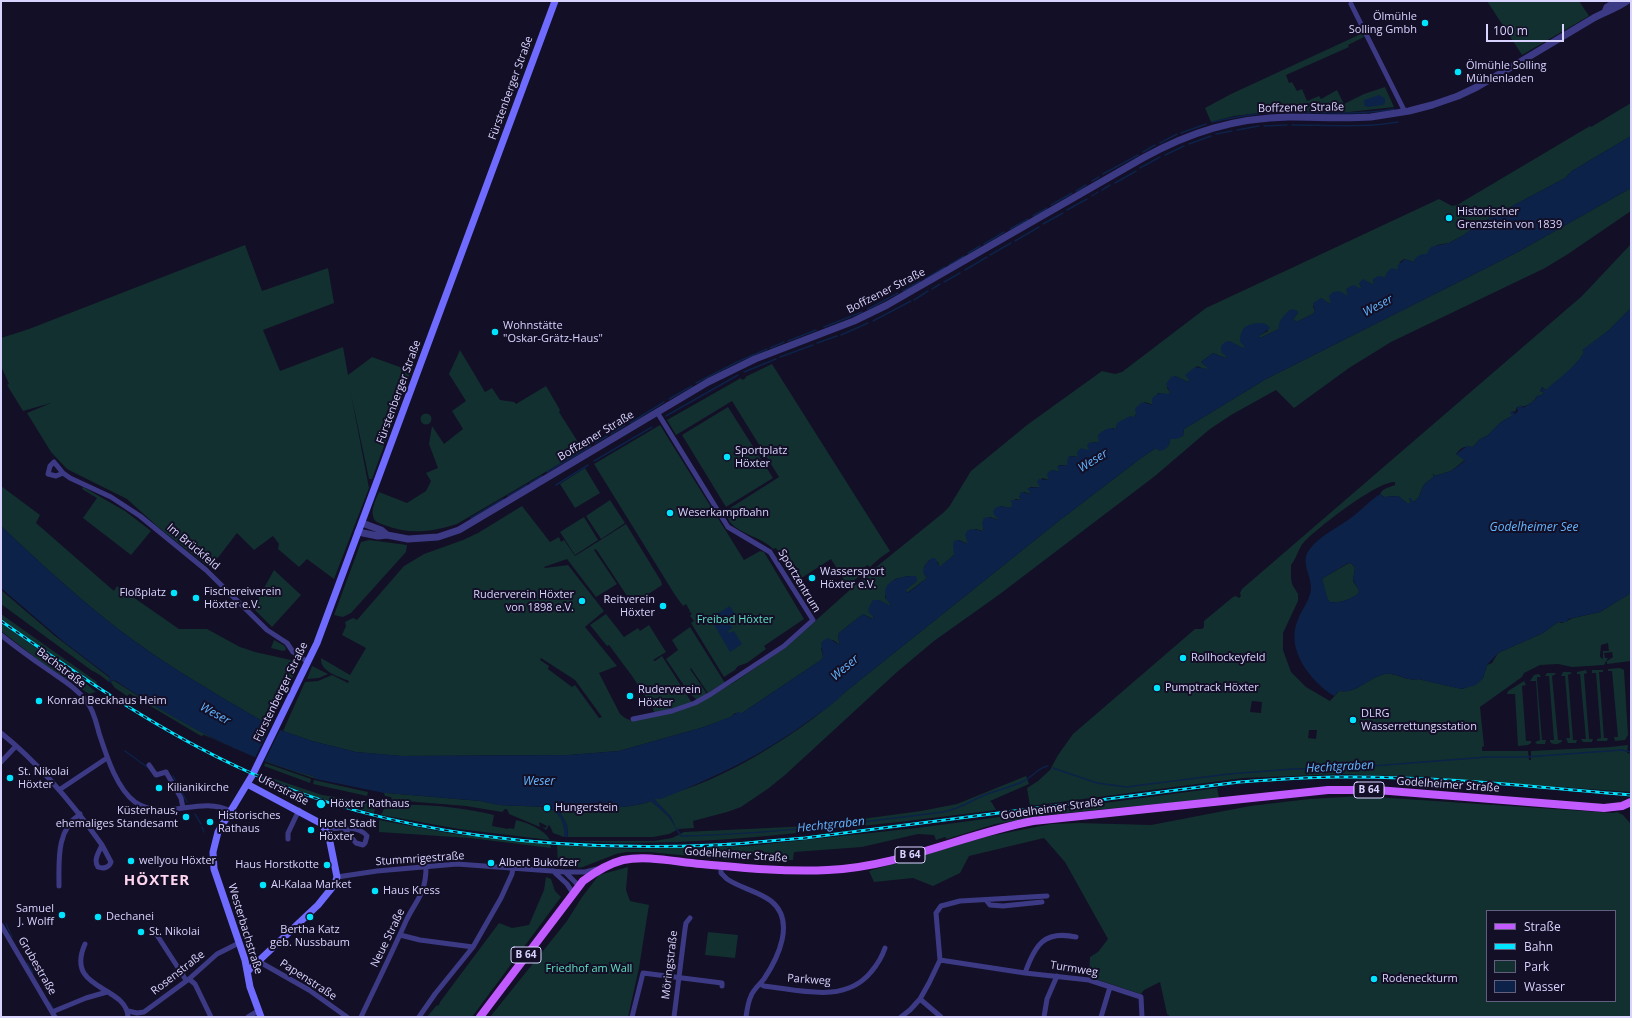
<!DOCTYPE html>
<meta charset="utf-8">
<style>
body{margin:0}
#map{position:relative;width:1632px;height:1018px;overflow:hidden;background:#130f26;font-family:"Open Sans",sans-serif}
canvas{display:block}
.frame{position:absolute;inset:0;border:2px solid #d9d4ff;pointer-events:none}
.legend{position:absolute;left:1486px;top:910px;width:130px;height:92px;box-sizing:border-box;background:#130f26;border:1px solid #625e7d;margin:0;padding:5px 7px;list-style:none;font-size:12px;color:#d9d4ff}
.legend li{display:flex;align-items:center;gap:8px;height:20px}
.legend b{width:20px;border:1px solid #625e7d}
.scale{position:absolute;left:1486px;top:24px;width:78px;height:18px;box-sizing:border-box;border:2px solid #d9d4ff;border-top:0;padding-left:5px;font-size:12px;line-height:14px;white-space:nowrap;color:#d9d4ff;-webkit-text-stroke:3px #130f26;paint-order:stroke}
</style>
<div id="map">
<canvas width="1632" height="1018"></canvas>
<div class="frame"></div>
<ul class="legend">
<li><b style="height:5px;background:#c25bff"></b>Straße</li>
<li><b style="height:5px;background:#00e5ff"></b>Bahn</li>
<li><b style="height:11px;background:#12302f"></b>Park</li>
<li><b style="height:11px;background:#0c2248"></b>Wasser</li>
</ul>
<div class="scale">100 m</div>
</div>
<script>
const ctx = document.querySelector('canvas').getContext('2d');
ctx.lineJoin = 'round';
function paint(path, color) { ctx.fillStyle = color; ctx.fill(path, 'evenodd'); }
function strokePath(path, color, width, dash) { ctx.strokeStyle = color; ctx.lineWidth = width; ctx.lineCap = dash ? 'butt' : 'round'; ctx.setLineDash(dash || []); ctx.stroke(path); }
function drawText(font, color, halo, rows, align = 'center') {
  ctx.font = font + ' "Open Sans",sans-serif'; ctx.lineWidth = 4; ctx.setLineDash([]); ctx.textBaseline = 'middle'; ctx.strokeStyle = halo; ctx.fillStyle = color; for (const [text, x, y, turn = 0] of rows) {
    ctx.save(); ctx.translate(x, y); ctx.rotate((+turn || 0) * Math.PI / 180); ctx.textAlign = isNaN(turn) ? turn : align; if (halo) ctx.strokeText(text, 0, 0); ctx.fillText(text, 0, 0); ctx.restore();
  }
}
const green = new Path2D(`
 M1487,1H1579L1589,16L1522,55Z
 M1363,33L1364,37L1348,45L1349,47L1286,75L1289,83L1292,82L1297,91L1302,89L1307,101L1319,96L1321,99L1337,90L1344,104L1364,94L1385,87L1394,107L1349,112L1287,111L1266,112L1234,116L1211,122L1205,108L1231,94Z
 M1631,103V136L1572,171L1565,178L1477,225L1464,235L1449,243L1437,245L1427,254L1414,262L1404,259L1400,262L1398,271L1391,269L1385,277L1373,279L1374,284L1359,283L1362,289L1330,304L1321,298L1313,306L1315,311L1313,314L1296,322L1293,319L1298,313L1297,311L1290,310L1281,320L1279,329L1260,338L1258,336L1268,331V325L1243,349L1229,341L1227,357L1225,358L1213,353L1201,362L1210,369L1207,370L1197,366L1188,382L1175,376L1167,388L1170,392L1169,395L1158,393L1153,405L1145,402L1134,417L1117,425L1116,429L1112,428L1099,442L1089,443V450L1078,457L1071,456L1067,465H1059V472L1052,470L1049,480L1042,478L1040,487H1030L1031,494L1024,492L1019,497L1022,500L1015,499L1013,507L1010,508L1000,506L999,520L990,517L983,526L984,531L975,529L968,544L959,540L954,555L941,566H939L938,562L929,560L924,567V574L927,578L907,593L905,590L917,581L909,576L895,579L886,594L885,597L891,605L890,606L879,600L873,619L863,614L839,633L838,637L840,645L833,640L821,648L823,657L821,660L742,713H735L731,717L704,727L619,751L569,755L401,756L356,752L312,741L283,731L305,682L318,681L332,675L348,683L349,681C338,676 320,672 321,658L350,675L366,648L342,635L346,626L345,622L353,618L357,620L404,566L424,554L463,540L478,533L522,506L550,542L559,537L561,542L564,540L575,556L626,524L661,581L662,585L638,601L631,602L596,549L594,550L617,584L596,597L567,559L544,567L545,568L568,565L604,611L585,627L617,666L599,673L620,714L625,718L632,721L696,705L736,681L786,647L870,572L943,513L949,507L971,471L1027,425L1102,371L1115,374L1122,372L1206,308L1439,199L1452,206L1457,205L1590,126L1591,127ZM541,658L575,680L602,717L599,718L575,685L572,687L548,669L549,666L540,660Z
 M1631,188V211L1568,254L1545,268L1391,342L1349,368L1294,408L1276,390L1231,415L1210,429L1155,476L1000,594L934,641L897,672L785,775L769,788L741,807L727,812L693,821L694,828L679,829L669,834L653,837H568L567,825L557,807C581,809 629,810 651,801L669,817L675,826L671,817L654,799C667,794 681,791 694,786C736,770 775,746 811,720C822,711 834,703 844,693L1060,520L1141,458L1156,448L1169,445L1170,439L1183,436L1184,429L1266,379L1516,253Z
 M1631,244V308L1608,331L1583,350L1584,352L1581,358L1558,382L1546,390L1542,387L1540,391L1544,392L1542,395L1537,396C1533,404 1525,407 1517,407L1515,412L1512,411V416L1501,422L1487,436L1480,439L1473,447C1464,445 1461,448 1456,454L1465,460L1451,471L1435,476L1433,473L1434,476C1432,479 1429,480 1426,483C1419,489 1423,497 1413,502L1409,498L1411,503H1407L1398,496L1384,497L1380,494C1383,488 1390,487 1395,485V482C1377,481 1319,527 1305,541C1298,548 1297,558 1291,565V578L1292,584L1298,594V601L1283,633V650L1291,672L1306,687L1330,701L1339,691C1357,694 1369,677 1385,674C1396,672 1407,682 1418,679L1462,689L1476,684L1483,678L1487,665L1492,663L1498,653L1543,633L1558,622L1562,623L1573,618L1600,612L1631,593V661L1607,664V661L1613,657L1612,652L1604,653L1605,658H1608L1604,665L1572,667L1558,664L1540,665L1524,673L1522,677L1480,707L1484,746L1482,747V751H1528L1529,760H1531V751L1610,747L1628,745L1627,753L1631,754V792L1420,777L1343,774L1243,778L1030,806L1027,788L1038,781L1050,770L1058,755L1073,734L1195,629H1202L1204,627V621L1233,597L1236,596L1239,598L1241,596L1240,593L1242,589L1582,296ZM1608,643L1609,651H1603V659L1601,658L1600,656L1601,645ZM1252,701L1262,702L1261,713L1250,712ZM1309,730H1317L1316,739L1308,738Z
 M245,245L262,291L328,268L334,303L263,330L280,371L343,347L348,375L372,357L411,371L372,479H369L351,394L369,488L334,579L307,559L299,567L278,549L279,544L273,536L254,550L237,533L210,568L158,527L127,499L67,469L51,452L27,413L51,403L23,411L7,385L9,384L1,366V338L29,329Z
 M460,350L485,392L492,388L500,400L514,402L516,404L546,386L560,410L559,412L583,450L457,524C432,532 409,535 384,525C379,523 374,522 373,516C371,509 376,499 379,492L407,503L426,491L431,481L426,473L438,468L429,444L432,426L444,444L463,429L452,411L466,401L449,374Z
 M772,364L890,551L880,558L870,567L867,565L865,567L866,570L848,586L831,559L797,581L776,548L773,549C762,537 741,535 730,522C728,519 726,515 724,512L779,477L732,401L676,435L667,420L741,378L742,380L746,378L745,377Z
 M728,407L773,478L726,507L682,435Z
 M420.5 419a5.5 5.5 0 1 1 11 0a5.5 5.5 0 1 1-11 0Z
 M660,425L744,560L760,551L764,552L804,619L764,646L766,649L747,663L738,666L735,670L724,677L691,623L694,621L690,616L692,613L689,612L690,611L686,604L683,606L675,595L594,464Z
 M585,468L600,493L575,508L560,484Z
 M1,486L40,515L36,523L114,591L117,586L179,629H207L240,647L255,652L300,662L269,726L262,724V721C212,692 163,663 118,629C77,597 39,562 1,526Z
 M83,487L125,511L151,531L131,555L83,518L97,498L82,489Z
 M610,500L625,523L601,539L586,516Z
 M584,517L598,540L575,555L560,532Z
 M369,540L407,545L406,552L351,613L343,617L334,615L361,542Z
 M1349,563L1352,564L1355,568L1353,581L1359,590L1358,594C1349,600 1341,603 1330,602C1324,596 1326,588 1322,581L1323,578Z
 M274,570L301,595L272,627L253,608Z
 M1,590L55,636L110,678L109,682L100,675L91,670L1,604Z
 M1,614L97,682L96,686L1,619Z
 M606,614L624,637L638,628L640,631L649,625L666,652L653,660L655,661L662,656L692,703L655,714L652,707L632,676L609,645L607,646L590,625Z
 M1,623L84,682L96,692L89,694L41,662L1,631Z
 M690,627L725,683L708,693L691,668L690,669L707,694L697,700L689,693L666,659L678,650L672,640Z
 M274,640L285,646L286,650L283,651L271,648Z
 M312,666L328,674L319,678L307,679Z
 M1620,668L1624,670L1628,735L1625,740L1615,741L1614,737H1618L1612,671H1608V669Z
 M1586,670L1587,673L1584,674L1589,739H1593L1592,742H1583L1581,739H1586L1580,674H1577V672Z
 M1592,670H1603V672H1599L1604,738H1608L1607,741H1597V739L1601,738L1596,673H1592Z
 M1563,672H1570L1572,673L1568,675L1573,740H1577L1576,743H1568L1566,738H1570L1565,676H1561Z
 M1547,673H1555L1556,674L1552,676L1558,740H1562V741C1559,745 1553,745 1550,742V740H1554L1549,676H1545Z
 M1539,674L1541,677H1537V680L1542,740H1546L1545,744H1537L1535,742L1540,740L1536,681H1530L1534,675Z
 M113,680L148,702L214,739L269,762L313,776L316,779L269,763L204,735L201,736L130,694L127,696L115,688L111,683Z
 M1524,681L1526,685L1522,686L1526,741H1531V743L1528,745L1518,746L1515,694H1507L1508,691Z
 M265,763L311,779L310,783L264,766Z
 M263,775L322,795L373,803L375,808L374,813L309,795L262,776Z
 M1026,776L1029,784L990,801L992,803L996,810C935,818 875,825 815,831C734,840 653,846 572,841H654L672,838L684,832L810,826L921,811L957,804Z
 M314,780L368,792L367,796L313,784Z
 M1217,788L1219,798L1054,814L995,824L947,839L945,837L936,840L934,835L918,834L862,847L794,852L793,860H782V856L731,855V860L649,852H627L616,854L583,867L575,868L559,866L558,864L557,845L631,849L748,846L917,828Z
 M384,793H387L481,801L499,805L548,807C550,810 553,809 556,812C563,818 565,827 564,837L553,833L550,826L549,825L546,830L542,827L545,828L547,826L539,822L540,827L509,814L507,809H505L502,812L466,806L392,800L391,797L385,796Z
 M1361,796L1613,813L1617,812L1623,815L1631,824V1017H1171L1167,1014L1160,982L1144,990L1141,994L1089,977L1090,957L1098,952L1108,939L1065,862L1044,838L969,856L960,873L933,886L913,878L874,882L869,871L985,837L1051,824L1079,823L1151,825L1250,806L1309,799ZM1487,911H1615V1001H1487Z
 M399,805C429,804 465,808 494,815L492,826L508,829L509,828L514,829L516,820C528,823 544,829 550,840L459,829L381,815L385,807L398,808Z
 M379,820L454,834L550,844L551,848L470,838L379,832Z
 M628,867L626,890L630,901L649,905L639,968L628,1017H490L567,921L582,897L599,875Z
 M546,877L551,879L555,891L561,897L472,1017H427L436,1006L439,1005L440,1002L499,923L512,928L529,925L544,890Z
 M708,932L738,935L735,958L705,955Z`);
const water = new Path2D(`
 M1379,95L1385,98V103L1383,105L1367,107L1364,105V100Z
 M1631,136V188L1516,253L1266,379L1184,429L1183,436L1177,439H1170C1169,447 1167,449 1159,451L1156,448L1141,458L1060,520L844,693C834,704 822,711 810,720C764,754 714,778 661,799H654L671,817L677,830L669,817L651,801C628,810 583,809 557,807L567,825L568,837H564V828L561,819L555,811L550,810L547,807L499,805L481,801L387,793H384L316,779L313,776C242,758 176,721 116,681L113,680L111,683L109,682L110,677L65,643L1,588V526C39,562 77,597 118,629C163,663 212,692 262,721L263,724L312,741L356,752L401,756L569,755L619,751L704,727L730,717L738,712L742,713L821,660L823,657L821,643L824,640L828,638L840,645L838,637L839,633L863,614L872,619L874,618L868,611L870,605L873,600H879L891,606V605L886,599L885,591C888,578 904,576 916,576L917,581L906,590L908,593L927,578L923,572C924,565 927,562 932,558H935L939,566H941L954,555L953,545L954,541L958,540L968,544L965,535L967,531L971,529L984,531L982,523L984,518L988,517L999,520L994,515L993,511C998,502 1005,509 1012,507L1011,500H1022L1019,497L1021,492L1031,494L1027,488L1040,487L1037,482L1039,479L1049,480L1047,475L1048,472L1052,470L1059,472L1057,466L1067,465V462L1069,456L1078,457L1077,452L1081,448L1089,450L1087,445L1089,443L1099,442L1098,435C1105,429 1108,427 1116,429L1117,423L1130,416L1134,417L1136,415L1135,409C1143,400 1142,402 1152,405V399C1157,392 1161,393 1169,394L1170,392L1166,384L1171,377L1175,376L1188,382L1189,380L1185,375L1195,367L1209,369L1201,362L1213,353L1225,358L1227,357L1221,352V346L1225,342L1229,341L1244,348V346L1240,342C1240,328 1246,324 1259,323C1265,323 1267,324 1270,328L1259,336L1260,338L1279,329C1277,321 1285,314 1292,309L1297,311L1298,313L1293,319L1296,322L1313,314L1315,311L1313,303L1321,298L1330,304H1331L1329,296L1333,292L1339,291L1348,296L1346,289L1353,285L1362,289L1359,283L1363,279L1372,284H1374L1373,279L1378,276L1385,277L1387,272L1392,268L1399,270L1397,266L1405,259L1414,262L1415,258L1422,254H1427L1428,251L1431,247L1449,243L1464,235L1477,225L1565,178L1572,171Z
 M1631,308V593L1600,612L1568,619L1567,622H1558L1543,633L1498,653L1487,665L1483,678L1476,685L1461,689L1418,679C1407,682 1397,672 1385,674C1369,677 1357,694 1339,691L1334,696C1311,682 1286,650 1297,622C1301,610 1310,601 1311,589C1312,577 1300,562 1309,550C1320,535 1338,528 1352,517C1362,510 1370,500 1380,494L1384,497L1398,496L1407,503H1411L1409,498H1411L1413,502C1423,497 1419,489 1426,483C1429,480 1432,479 1434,476L1432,473L1435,476L1451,471L1465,461L1456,454L1467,446L1473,447L1480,439L1487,436L1501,422L1512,416L1510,412L1512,411L1515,414L1518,411L1517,408L1521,405L1523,408L1535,400L1537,396L1542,395L1544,392L1540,391L1543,387L1544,389L1546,390C1558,378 1575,368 1584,352L1582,350L1608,331ZM1348,563L1352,564L1355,568L1353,580L1359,590L1358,594C1349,600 1341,603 1330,602C1325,596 1326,588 1322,581L1323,578Z
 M730,606L736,616L728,621L732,628L728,631L729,633L734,631L742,644L730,652L710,618Z`);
const pier = new Path2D(`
 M271,725L281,728L264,762L255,758Z`);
const stream = new Path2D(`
 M1212,122C1230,118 1247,115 1264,113C1308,110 1351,117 1394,109
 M1292,125C1327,125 1364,128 1398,122
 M1264,126L1287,125
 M1237,130L1259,126
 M1181,133L1206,124
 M1216,134L1232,131
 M1160,143L1177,134
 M1189,144L1211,136
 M1143,152L1155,145
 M1165,155L1184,146
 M1140,168L1160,157
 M1103,174L1138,155
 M1092,181L1099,177
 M1115,183L1136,171
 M1102,190L1110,185
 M1076,191L1086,185
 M1092,196L1098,192
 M1051,205L1072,193
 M1067,210L1087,199
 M1033,216L1047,208
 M1043,224L1063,213
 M1010,229L1028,219
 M1015,241L1039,227
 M984,244L1004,232
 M968,253L980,246
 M990,255L1011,243
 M949,265L964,256
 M965,270L987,257
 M925,279L945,267
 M944,282L960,273
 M932,289L940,284
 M903,291L920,281
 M914,300L928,291
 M868,309L898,293
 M873,321L911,301
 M824,327L862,312
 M841,335L868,323
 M788,341L816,330
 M817,343L837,336
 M770,348L784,342
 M780,357L813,345
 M744,372L776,359
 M696,383L737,362L767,349
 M669,399L692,386
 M666,416L738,375
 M630,423L664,402
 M611,434L625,425
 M595,443L607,436
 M594,461L652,427
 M547,472L591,446
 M530,483L542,476
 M556,485L588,465
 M508,496L527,485
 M471,518L503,499
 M125,751L147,767
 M1053,768L1097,783L1126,787L1229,774L1293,769L1347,768L1487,757H1525L1622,750L1631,752
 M173,776L187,802
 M195,814L201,824
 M202,827L204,832
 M676,828L681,836H684C771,834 857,823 943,812C959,809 967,803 980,797C995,790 1010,788 1024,781C1032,777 1039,767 1048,766
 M6,924L12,937
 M27,963L33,973
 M50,1003L54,1010`);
const minor = new Path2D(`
 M1351,4L1405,112
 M63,473L56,476L48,474L50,466L54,462L63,473L70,478L111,497L140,516L206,570L267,630L287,643L293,652L308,662
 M1,635C16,647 31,658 47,669C61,679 77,688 87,702C94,711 96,722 99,733C106,754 116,788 135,802C164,822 201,795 230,811
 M633,719L672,711L695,703L711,694L784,646L813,620L770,552L728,527L657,412
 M1,733C41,765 73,804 102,845C99,852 93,860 98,867C103,869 109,868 111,862L102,845
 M1,762L16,746
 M149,765L156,775L166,772L181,798L183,808
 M59,790L107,758
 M327,830C337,827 360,826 367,836L365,843L363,845L356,843L344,828
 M288,839V833L299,810
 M721,866V873L727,879C740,888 758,891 771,901C796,921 778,958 764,979C760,984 753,990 751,996C748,1002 747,1010 746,1017
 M553,871L567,884L573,893
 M565,872H585L597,869
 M337,877L377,871L457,864L565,872L579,886
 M59,886C59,861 56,830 80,814
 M986,900L990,905L1003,906L1042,902
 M1,925L55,1017
 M155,932L186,980
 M400,935L420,940L473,947
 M85,944C64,991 127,985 128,1017
 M940,960L1025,973L1089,980L1141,997L1142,1017
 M258,961L309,990L347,1017
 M1025,973C1035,945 1044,930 1076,937
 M189,979L195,984L211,1017
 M760,984L764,986C800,990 845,1004 871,972C877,965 882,957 885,948
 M920,999L941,1017
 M128,1011L137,1013L144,1012L189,979L217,954L239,943
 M52,1012L86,998L107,992
 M248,1017L258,1011
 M361,1017C376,985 392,953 406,921C416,900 426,894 426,867
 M419,1017L435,994L473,947L501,898L512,874L513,867
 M632,1017L643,973L722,983V986
 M674,1017L685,929L686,923L690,918
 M901,1017L910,1010L920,999L929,983L940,960L936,913L941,906L960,901L1047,896
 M1044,1017L1047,999L1057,976
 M1101,1017L1110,987`);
const tertiary = new Path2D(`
 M1605,12L1607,7L1618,1
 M362,523L381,530L387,535L408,539L438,537L459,530L708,382L755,359L854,321L887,305L1143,158C1190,132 1235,118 1289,117C1316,117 1344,119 1371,117L1409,111L1432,105L1458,96L1477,87L1520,62L1592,19C1604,12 1616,9 1627,1
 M358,532L378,536L387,535`);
const secondary = new Path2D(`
 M247,784L322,824L329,837L337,877L335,884L318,905L248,971
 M261,1017L250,987L245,960L214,869L213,852L218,832L253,774L317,643L555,1`);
const primary = new Path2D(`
 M480,1017L583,881C595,872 607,864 623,860C647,855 676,862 701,864C743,868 786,872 828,870C899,867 964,834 1033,821L1328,790H1377L1604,808L1622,806L1631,802`);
const rail = new Path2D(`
 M1,621C81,677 161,733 251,773C390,836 563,852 715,845C745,844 775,840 805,838L1239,782C1273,780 1306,777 1340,777C1437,776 1534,787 1631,795`);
const markers = [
 [1425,23,4,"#00e5ff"],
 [1458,72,4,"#00e5ff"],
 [1449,218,4,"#00e5ff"],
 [495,332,4,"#00e5ff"],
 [727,457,4,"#00e5ff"],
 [670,513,4,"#00e5ff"],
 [812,578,4,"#00e5ff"],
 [174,593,4,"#00e5ff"],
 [196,598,4,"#00e5ff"],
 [582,601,4,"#00e5ff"],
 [663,606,4,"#00e5ff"],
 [1183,658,4,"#00e5ff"],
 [1157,688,4,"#00e5ff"],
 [630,696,4,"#00e5ff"],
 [39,701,4,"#00e5ff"],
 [1353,720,4,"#00e5ff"],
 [10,778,4,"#00e5ff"],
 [159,788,4,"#00e5ff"],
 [321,804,5,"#00e5ff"],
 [547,808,4,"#00e5ff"],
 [186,817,4,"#00e5ff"],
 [210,822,4,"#00e5ff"],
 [311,830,4,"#00e5ff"],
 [131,861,4,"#00e5ff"],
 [491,863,4,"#00e5ff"],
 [327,865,4,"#00e5ff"],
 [263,885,4,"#00e5ff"],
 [375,891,4,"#00e5ff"],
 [62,915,4,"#00e5ff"],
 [98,917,4,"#00e5ff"],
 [310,917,4,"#00e5ff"],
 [141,932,4,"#00e5ff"],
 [1374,979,4,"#00e5ff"]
];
const shields = [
 [1369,790,30],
 [910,855,30],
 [526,955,30]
];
const shieldNames = [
 ["B 64",1369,790],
 ["B 64",910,855],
 ["B 64",526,955]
];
const poiNames = [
 ["Ölmühle",1417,17,"right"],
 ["Solling Gmbh",1417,30,"right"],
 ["Ölmühle Solling",1466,66],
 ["Mühlenladen",1466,79],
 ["Historischer",1457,212],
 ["Grenzstein von 1839",1457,225],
 ["Wohnstätte",503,326],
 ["\"Oskar-Grätz-Haus\"",503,339],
 ["Sportplatz",735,451],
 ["Höxter",735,464],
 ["Weserkampfbahn",678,513],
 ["Wassersport",820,572],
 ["Höxter e.V.",820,585],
 ["Fischereiverein",204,592],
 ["Höxter e.V.",204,605],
 ["Floßplatz",166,593,"right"],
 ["Ruderverein Höxter",574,595,"right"],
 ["von 1898 e.V.",574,608,"right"],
 ["Reitverein",655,600,"right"],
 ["Höxter",655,613,"right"],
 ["Rollhockeyfeld",1191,658],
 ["Pumptrack Höxter",1165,688],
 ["Ruderverein",638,690],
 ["Höxter",638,703],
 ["Konrad Beckhaus Heim",47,701],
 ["DLRG",1361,714],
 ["Wasserrettungsstation",1361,727],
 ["St. Nikolai",18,772],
 ["Höxter",18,785],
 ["Kilianikirche",167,788],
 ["Höxter Rathaus",330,804],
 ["Hungerstein",555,808],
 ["Küsterhaus,",178,811,"right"],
 ["ehemaliges Standesamt",178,824,"right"],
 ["Historisches",218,816],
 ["Rathaus",218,829],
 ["Hotel Stadt",319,824],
 ["Höxter",319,837],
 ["wellyou Höxter",139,861],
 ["Albert Bukofzer",499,863],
 ["Haus Horstkotte",319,865,"right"],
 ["Al-Kalaa Market",271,885],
 ["Haus Kress",383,891],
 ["Samuel",54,909,"right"],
 ["J. Wolff",54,922,"right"],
 ["Dechanei",106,917],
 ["Bertha Katz",310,930,"center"],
 ["geb. Nussbaum",310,943,"center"],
 ["St. Nikolai",149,932],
 ["Rodeneckturm",1382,979]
];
const streetNames = [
 ["Fürstenberger Straße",511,88,-70],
 ["Boffzener Straße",1301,108,-1],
 ["Boffzener Straße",886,291,-27],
 ["Fürstenberger Straße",399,392,-70],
 ["Boffzener Straße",596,436,-31],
 ["Im Brückfeld",193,547,40],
 ["Sportzentrum",799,581,59],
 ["Bachstraße",61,668,37],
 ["Fürstenberger Straße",281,692,-64],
 ["Godelheimer Straße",1448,785,4],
 ["Uferstraße",283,790,27],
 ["Godelheimer Straße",1052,809,-8],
 ["Godelheimer Straße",736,855,4],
 ["Stummrigestraße",420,859,-4],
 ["Westerbachstraße",245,929,73],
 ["Neue Straße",388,938,-64],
 ["Möringstraße",670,965,-83],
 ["Grubestraße",37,966,60],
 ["Turmweg",1074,969,9],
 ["Rosenstraße",178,973,-38],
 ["Papenstraße",308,980,33],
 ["Parkweg",809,980,4]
];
const parkNames = [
 ["Freibad Höxter",735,620],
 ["Friedhof am Wall",589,969]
];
const waterNames = [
 ["Weser",1378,306,-28],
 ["Weser",1093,461,-32],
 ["Godelheimer See",1534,528],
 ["Weser",845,668,-40],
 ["Weser",215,714,29],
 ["Hechtgraben",1340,767,-3],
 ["Weser",539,782],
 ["Hechtgraben",831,825,-6]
];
const districtNames = [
 ["HÖXTER",157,881]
];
paint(green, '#12302f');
paint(water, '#0c2248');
paint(pier, '#130f26');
strokePath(stream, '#0c2248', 1.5);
strokePath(minor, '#3d3a85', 5);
strokePath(tertiary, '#3d3a85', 7);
strokePath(secondary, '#6f6bff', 7);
strokePath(primary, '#c25bff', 8);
strokePath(rail, '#00e5ff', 3);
strokePath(rail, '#130f26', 1.5, [4.5]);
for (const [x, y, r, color] of markers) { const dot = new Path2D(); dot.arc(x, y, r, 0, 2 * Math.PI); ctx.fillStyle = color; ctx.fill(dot); strokePath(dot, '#130f26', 1.5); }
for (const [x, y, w] of shields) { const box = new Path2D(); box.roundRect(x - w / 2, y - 8, w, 16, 3); ctx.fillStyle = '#130f26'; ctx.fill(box); strokePath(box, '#d9d4ff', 1); }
drawText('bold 10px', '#d9d4ff', null, shieldNames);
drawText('11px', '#d9d4ff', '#130f26', poiNames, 'left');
drawText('11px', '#d9d4ff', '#130f26', streetNames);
drawText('11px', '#5fe0c0', '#130f26', parkNames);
drawText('italic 12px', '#62b6ff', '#130f26', waterNames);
ctx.letterSpacing = '1px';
drawText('bold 15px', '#ffd6f0', '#130f26', districtNames);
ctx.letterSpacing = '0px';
</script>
